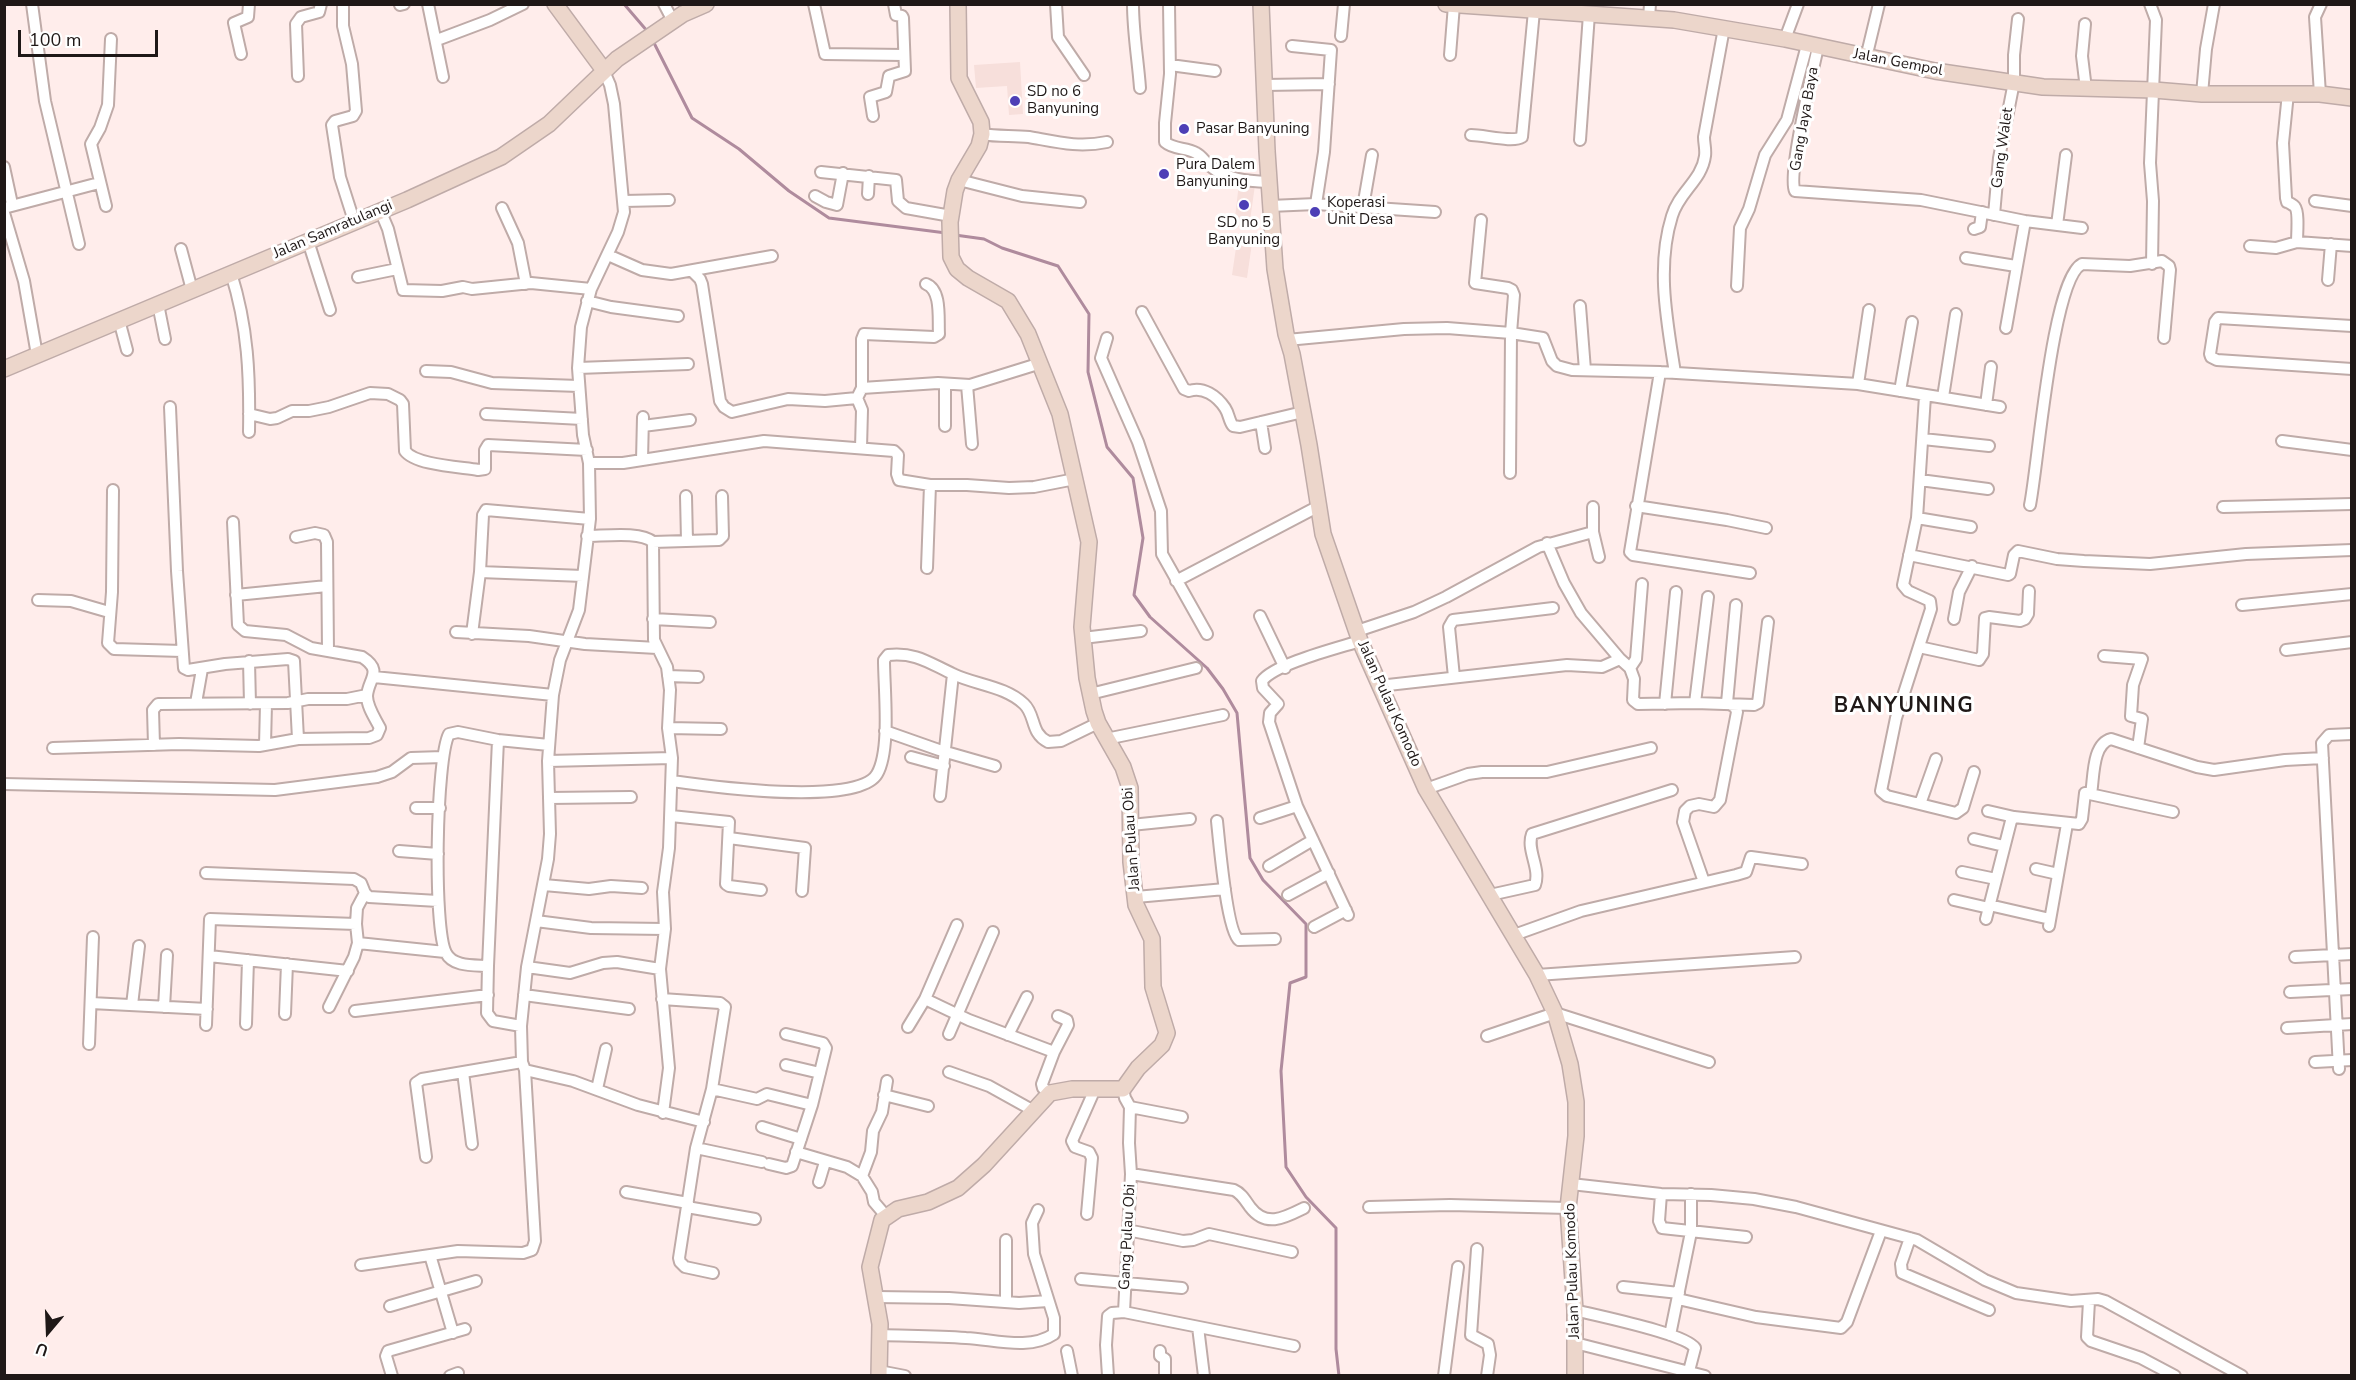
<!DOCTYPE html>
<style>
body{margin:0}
#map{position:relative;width:2356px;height:1380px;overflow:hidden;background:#ffedeb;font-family:"Nunito Sans",sans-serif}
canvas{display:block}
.frame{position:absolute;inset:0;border:6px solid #1f1817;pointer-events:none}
.north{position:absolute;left:18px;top:1302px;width:60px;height:60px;-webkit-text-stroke:4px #fff;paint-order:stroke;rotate:199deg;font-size:16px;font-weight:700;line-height:24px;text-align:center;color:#1f1817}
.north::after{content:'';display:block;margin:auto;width:21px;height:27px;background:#1f1817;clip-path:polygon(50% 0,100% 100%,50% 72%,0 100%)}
.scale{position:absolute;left:18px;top:30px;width:140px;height:27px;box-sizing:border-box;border:3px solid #1f1817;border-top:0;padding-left:8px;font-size:18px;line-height:21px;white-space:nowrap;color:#1f1817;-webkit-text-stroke:4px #fff;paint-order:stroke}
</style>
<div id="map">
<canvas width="2356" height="1380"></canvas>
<div class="frame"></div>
<div class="north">U</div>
<div class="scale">100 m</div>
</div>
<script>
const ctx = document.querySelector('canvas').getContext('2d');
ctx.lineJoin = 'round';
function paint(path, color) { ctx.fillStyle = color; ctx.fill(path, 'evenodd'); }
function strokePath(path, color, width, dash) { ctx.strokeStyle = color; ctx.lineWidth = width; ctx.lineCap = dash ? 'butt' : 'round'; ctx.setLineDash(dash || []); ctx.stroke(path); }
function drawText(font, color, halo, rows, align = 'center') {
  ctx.font = font + ' "Nunito Sans",sans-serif'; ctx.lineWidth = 6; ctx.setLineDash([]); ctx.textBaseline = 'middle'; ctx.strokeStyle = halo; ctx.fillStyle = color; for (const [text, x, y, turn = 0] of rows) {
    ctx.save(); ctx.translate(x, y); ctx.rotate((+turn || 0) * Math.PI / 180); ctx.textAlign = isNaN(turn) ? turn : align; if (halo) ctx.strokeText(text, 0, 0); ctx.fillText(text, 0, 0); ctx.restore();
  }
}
const built = new Path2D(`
 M1020,62L1023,114L1009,115L1007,86L976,88L974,65Z
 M1239,183L1255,185L1249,228L1234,226Z
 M1237,241L1252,243L1247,278L1232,275Z`);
const stream = new Path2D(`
 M624,4L648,32
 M653,41L692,118L739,149L789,191L829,218L946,233
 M955,235L984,239L1002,248L1058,266L1089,314L1088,372L1107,447L1133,478L1143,538L1134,595L1150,617L1207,668L1223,689L1237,713L1250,858L1263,880L1306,924V977L1290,983L1281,1071L1286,1167L1306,1197L1336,1228V1349L1339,1376`);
const street = new Path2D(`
 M32,4L45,101L79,244
 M343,4V26L352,64L356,111L353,116L335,121L332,125L340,177L354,221
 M428,4L443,77
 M664,4L673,21
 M814,4L825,54L904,55
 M1056,4L1058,37L1084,75
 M1133,4C1133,33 1138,60 1140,88
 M1169,4L1170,74L1165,123V142C1174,150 1186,147 1196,153C1202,156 1205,162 1210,166C1227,180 1247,181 1269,182
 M2150,4L2156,20L2150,163L2153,201L2152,264
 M400,5L404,4
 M1649,18L1650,4
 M2085,24L2082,56L2086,89
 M1341,36L1344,4
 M1785,39L1798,4
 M437,40L490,20L523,4
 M1292,46L1331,50L1324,152L1316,204
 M1818,47C1813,70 1787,176 1795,191L1921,200L2025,221L2082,228
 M241,54L234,23L248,17L249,4
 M1450,55L1454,5
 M1866,58L1879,4
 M1170,65L1215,71
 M298,76L296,24L301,17L319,12L321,4
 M1264,85L1329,84
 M2288,93L2283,143L2286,198L2287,202C2288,202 2295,206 2295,207C2299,212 2297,235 2297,242
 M2202,94L2206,49L2214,4
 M2320,94L2315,17L2321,4
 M873,116L870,97L886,92L889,76L905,71L903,18L902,16L896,15L894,4
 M982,134C998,137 1013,135 1029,137C1057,142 1078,148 1107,142
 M1471,135C1484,135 1513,143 1522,137L1534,11
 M1580,140L1589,14
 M4,167L12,204
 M821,172L896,180L898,201L906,208L951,216
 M959,180L1022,196L1080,202
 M868,194L869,176
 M815,196L826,202L837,205L843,173
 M624,201L669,200
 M2315,201L2352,206
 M106,206L91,144L100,128L108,105L111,39
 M1270,206L1316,204L1435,212
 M1363,207L1372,155
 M4,208L99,183
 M502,208L518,243L526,284
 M380,210L388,229L403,290L442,291L463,287L472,289L531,283L591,289
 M4,213L24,281L37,355
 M1994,215L1999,158L2014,82V55L2018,19
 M1481,220L1475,283L1508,288L1512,290L1514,295L1511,333L1510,473
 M2057,225L2066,155
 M1974,229L1980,227L1982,212
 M308,241L330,310
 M2250,246L2276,248L2297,242L2352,246
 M181,249L192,290
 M608,255L642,270L671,274L772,256
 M1966,258L2016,266
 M692,271L700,279L702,284L720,401L724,407L732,412L788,399L825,401L857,398L862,388V339L864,334L934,337L939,334C938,319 942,290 926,284
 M231,273C248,327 250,375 249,432
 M358,277L397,269
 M2328,280L2331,244
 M1737,286L1740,228L1749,209L1765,155L1787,120L1807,45
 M587,301L611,307L678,316
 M158,304L165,339
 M1580,306L1585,370
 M1142,312L1184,389L1189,391C1203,386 1217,396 1225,408C1229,414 1229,421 1233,426L1240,427L1303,412
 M119,320L127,350
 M2352,326L2218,318L2215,322L2210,354L2211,357L2217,360L2352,369
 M2006,328L2025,221
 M1107,338L1101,358L1138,442L1161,511L1162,554L1207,634
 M1287,340L1404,329L1447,328L1511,333L1543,338L1552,361L1557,366L1572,370L1660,372L1858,384L2000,407
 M578,368L688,364
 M426,371L451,372L492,383L579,386
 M1660,372L1630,552L1633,555L1750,573
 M1675,373C1667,321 1656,267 1672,216C1679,192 1702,180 1705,156C1706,149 1704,144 1704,137L1724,28
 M1858,384L1869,310
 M967,385L972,444
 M862,388L938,383L970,385L1041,363
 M1900,391L1912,322
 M1925,396L1917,518L1903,585L1908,591L1930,601L1931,609L1896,718L1881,791L1887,796L1956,813L1963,808L1974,772
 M1943,397L1956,314
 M857,398L862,410L861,448
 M1986,405L1991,367
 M170,407L177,571L184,668L188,670L225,664L288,659L294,661L298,739
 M249,414L270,419L277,418L292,411H309L329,407L370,393L388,394L400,400L403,404L405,451C415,465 461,467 478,470L485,469V450L488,445L587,450
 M486,414L582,419
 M1261,422L1265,448
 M643,426L690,420
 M945,426V384
 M1923,439L1989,446
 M2282,441L2352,450
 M642,460L643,417
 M589,463H623L764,441L894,451L898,455L897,474L899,480L930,485H967L1009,488L1034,487L1075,479
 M1920,480L1988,489
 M113,490L112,592L108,643L114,649L182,651
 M686,496L687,541
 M2030,505C2038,466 2052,279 2082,264L2130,266L2162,261L2169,266L2170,270L2164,338
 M1636,506L1727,520L1766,528
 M1593,507V532L1599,557
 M2223,507L2352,504
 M1917,518L1971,527
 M587,536C604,536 641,531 653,542L719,540L723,536L722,496
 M296,537L315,533L324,535L327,542L328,651
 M653,542L654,640L667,667L670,690L668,728L672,758L669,848L663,892L665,929L660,969L669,1068L663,1113
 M1547,543L1564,583L1581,613L1620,659L1630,668L1634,679L1633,700L1638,704L1695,703L1754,705L1758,703L1768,622
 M1909,555L2008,575L2010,574L2014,555L2018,551L2057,559L2084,561L2150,564L2246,554L2352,550
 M927,568L930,485
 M480,572L583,576
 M1176,581L1319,506
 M236,595L327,586
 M38,600L71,601L109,612
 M2242,605L2352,594
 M1260,616L1285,668
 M653,619L710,622
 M1954,619L1959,592L1972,566
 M1357,631L1414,612L1446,597L1538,547L1593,532
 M456,632L529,636L585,644L657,648
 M472,634L480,572L483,515L486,510L590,519
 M1083,638L1141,631
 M1919,647L1979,660L1983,654L1985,618L1989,617L2020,621L2025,619L2028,614L2029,591
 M2286,650L2352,642
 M2104,656L2142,659L2133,685L2131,716L2142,719L2138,748
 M249,661L250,704
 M1630,668L1636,659L1642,584
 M668,676L698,677
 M374,677L553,695
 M1454,677L1449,627L1453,620L1553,608
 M1379,686L1567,665L1602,667L1620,659
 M1090,694L1196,668
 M196,703L202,669
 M1695,703L1708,597
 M1665,704L1676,592
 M668,728L721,729
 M885,731L939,750L995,766
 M1106,739L1223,715
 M498,740L488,966L487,1013L493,1021L521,1026
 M154,745L153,710L158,704L288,703L308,699H347L367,695
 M265,745L266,704
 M53,748L179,744L259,746L298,739L369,738L377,735L380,728C375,718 367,707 367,696C368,679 384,671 362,657L311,648L286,635L245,631L238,625L233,522
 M911,757L944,766
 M548,761L672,758
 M672,781C707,786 858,807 877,774C891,750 884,689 884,660L888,655C916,652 929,663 953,674C976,685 1005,686 1024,704C1036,715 1030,733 1048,742L1061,741L1098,723
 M4,784L275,790L377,777L392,772L411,758L443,757
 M1426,789L1468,774L1482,772H1547L1651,748
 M2091,794C2094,777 2092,744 2111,739L2197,767L2214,770L2285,760L2323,758
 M940,796L953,674
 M549,798L631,797
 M1920,804L1936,759
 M416,808H440
 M1988,811L2014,817L2079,824L2082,819L2085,793L2173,812
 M671,816L729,822L726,884L729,886L761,890
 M1260,818L1297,806
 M1217,821C1219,840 1227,932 1239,940L1275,939
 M1131,825L1190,819
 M729,838L805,848L802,891
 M1974,839L2004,846
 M399,851L438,854
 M1269,866L1313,840
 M2036,869L2058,874
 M1962,872L1996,879
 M206,873L354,879L361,883L365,893L369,897L438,901
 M1704,882L1683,822L1685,811L1690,806L1699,804L1714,807L1720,800L1737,712L1735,707L1727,703L1736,605
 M544,885L589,889L611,886L642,888
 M1288,895L1329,873
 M1490,895L1535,885C1541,868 1526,850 1532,834L1672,790
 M1136,897L1225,889
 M1954,900L1989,908
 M1989,905L2050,919
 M1348,915L1297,806L1269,722L1270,713L1278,704L1263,688L1262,681C1274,664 1338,648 1360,641
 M1986,919L2011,821L2014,817
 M536,921L591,928L665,929
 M2049,926L2067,824
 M1314,927L1346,910
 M1514,935L1581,911L1736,875L1746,872L1751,857L1802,864
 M358,943L445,952
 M209,956L348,971
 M2295,957L2352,954
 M488,966C474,965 453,967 446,953C433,929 436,758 449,734L458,732L498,740L549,745
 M527,967L570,973L603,963L617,962L660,969
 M1537,975L1795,957
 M2290,992L2352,989
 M524,995L629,1009
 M662,999L720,1003L725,1007L712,1089L696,1148L679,1258L680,1262L685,1267L713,1273
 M925,999L969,1020L1054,1052
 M91,1003L207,1009
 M132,1005L139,946
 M164,1007L167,955
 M329,1007L354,957L358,943L356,924L357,908L365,893
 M355,1011L488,995
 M285,1014L287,964
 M246,1024L248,960
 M206,1025L210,919L356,924
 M908,1027L925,999L957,925
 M2287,1028L2352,1024
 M949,1034L993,932
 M1008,1035L1027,997
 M1487,1036L1555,1013L1709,1062
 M89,1044L93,937
 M2315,1062L2352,1060
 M786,1065L820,1073
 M2339,1069L2322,743L2329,735L2352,734
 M525,1070L573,1081L638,1105L704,1122
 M463,1072L472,1144
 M949,1072L989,1086L1034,1111
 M597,1089L606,1049
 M712,1089L757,1099L767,1094L812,1105
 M1123,1089L1125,1098L1130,1107L1129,1143L1131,1174L1124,1312L1294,1346
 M1050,1093L1043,1088L1042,1084L1054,1052L1068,1025L1067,1020L1058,1016
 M884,1095L928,1106
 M1130,1107L1182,1117
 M762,1127L801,1139
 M696,1148L762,1162
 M796,1152L847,1167L862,1176L872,1192L874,1202L886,1216
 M426,1157L416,1083L422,1079L522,1062
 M769,1164L786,1168L792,1166L812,1105L826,1048L823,1043L786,1034
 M1131,1174L1234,1190C1241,1193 1245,1200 1250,1207C1266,1228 1284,1218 1304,1208
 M862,1176L871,1152L873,1131L882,1112L887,1081
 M819,1182L825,1162
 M1571,1184L1661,1194L1711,1195L1754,1199L1796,1207L1917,1240L1985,1280L2016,1293L2071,1301L2098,1299L2105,1301L2242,1376
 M626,1192L688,1203
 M1661,1194L1659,1221L1662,1228L1746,1237
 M687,1207L755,1219
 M1369,1207L1450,1205L1568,1208
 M1087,1214L1092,1158L1089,1152L1075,1147L1072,1141L1095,1089
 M1127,1230L1183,1241L1193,1240L1209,1234L1292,1252
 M1910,1238L1901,1264L1902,1273L1989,1310
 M1006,1240V1302
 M1477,1249L1471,1335L1488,1344L1490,1355L1487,1376
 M430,1255L453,1333
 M361,1265L458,1251L523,1253L532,1250L535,1241L525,1070L522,1062L521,1026L527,967L548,859L550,834L548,761L553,695L560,660L579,610L590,519L589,463L583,435L578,368L581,327L591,289L618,232L624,212L614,104L610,85L603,69
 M1081,1279L1182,1288
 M1623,1287L1679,1293
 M876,1297L949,1298L1019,1303L1048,1301
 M1678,1299L1756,1317L1841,1328L1847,1322L1881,1231
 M2089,1301L2087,1337L2091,1341L2141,1358L2175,1376
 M390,1306L476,1281
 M1575,1310C1597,1316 1685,1333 1695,1348L1689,1371
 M1198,1327L1204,1376
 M880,1335C909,1336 937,1336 966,1338C993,1339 1029,1351 1054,1334V1318L1034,1254L1032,1223L1038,1210
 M1670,1335L1691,1232V1194
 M1575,1343L1705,1376
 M1067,1351L1072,1376
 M1160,1351V1356L1165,1359V1376
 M879,1371L905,1376
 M392,1376L386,1356L388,1351L465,1329
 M450,1376L458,1373
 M1108,1376L1106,1345L1108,1316L1112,1313L1124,1312
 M1444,1376L1458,1267`);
const secondary = new Path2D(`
 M555,4L603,69
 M1261,4L1267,151L1275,269L1286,334L1292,354L1309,445L1323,534L1360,641L1426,789L1537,975L1555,1013L1570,1064L1576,1102V1136L1568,1208L1575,1310V1376
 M1446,4L1674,20L1785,39L1935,71L2043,87L2154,90L2202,94H2320L2352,98
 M4,369L407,200L501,157L549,124L617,59L683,14L706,4
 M879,1376L880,1324L870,1267L882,1220L898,1209L928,1202L958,1188L984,1165L1050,1093L1072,1089H1123L1138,1068L1162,1045L1167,1033L1153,987L1152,939L1136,905L1131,862L1130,788L1123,767L1098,723L1094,711L1087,678L1082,627L1089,542L1060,414L1028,334L1008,301L968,278L957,269L951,257L950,222L955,191L959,180L979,146L982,134L981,122L959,78L958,4`);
const markers = [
 [1015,101,6,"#4d3fb6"],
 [1184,129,6,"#4d3fb6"],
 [1164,174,6,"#4d3fb6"],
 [1244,205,6,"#4d3fb6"],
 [1315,212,6,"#4d3fb6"]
];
const streetNames = [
 ["Jalan Gempol",1898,63,11],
 ["Gang Jaya Baya",1805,119,-80],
 ["Gang Walet",2003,148,-82],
 ["Jalan Samratulangi",333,230,-23],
 ["Jalan Pulau Komodo",1389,704,66],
 ["Jalan Pulau Obi",1132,839,-94],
 ["Gang Pulau Obi",1128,1237,-87],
 ["Jalan Pulau Komodo",1573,1271,-92]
];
const poiNames = [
 ["SD no 6",1027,92],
 ["Banyuning",1027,109],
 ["Pasar Banyuning",1196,129],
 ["Pura Dalem",1176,165],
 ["Banyuning",1176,182],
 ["Koperasi",1327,203],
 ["Unit Desa",1327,220],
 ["SD no 5",1244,223,"center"],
 ["Banyuning",1244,240,"center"]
];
const districtNames = [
 ["BANYUNING",1904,707]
];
paint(built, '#f7dfdb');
strokePath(stream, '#af8b9d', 3);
strokePath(street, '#bfaba8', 14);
strokePath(secondary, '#bfaba8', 18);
strokePath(street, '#fff', 10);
strokePath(secondary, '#ecd6cb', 15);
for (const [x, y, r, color] of markers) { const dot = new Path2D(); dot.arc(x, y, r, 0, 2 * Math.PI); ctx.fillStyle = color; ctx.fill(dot); strokePath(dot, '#fff', 2); }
drawText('15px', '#1f1817', '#fff', streetNames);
drawText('15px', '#1f1817', '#fff', poiNames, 'left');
ctx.letterSpacing = '1.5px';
drawText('bold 21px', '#1f1817', '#fff', districtNames);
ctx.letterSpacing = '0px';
</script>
